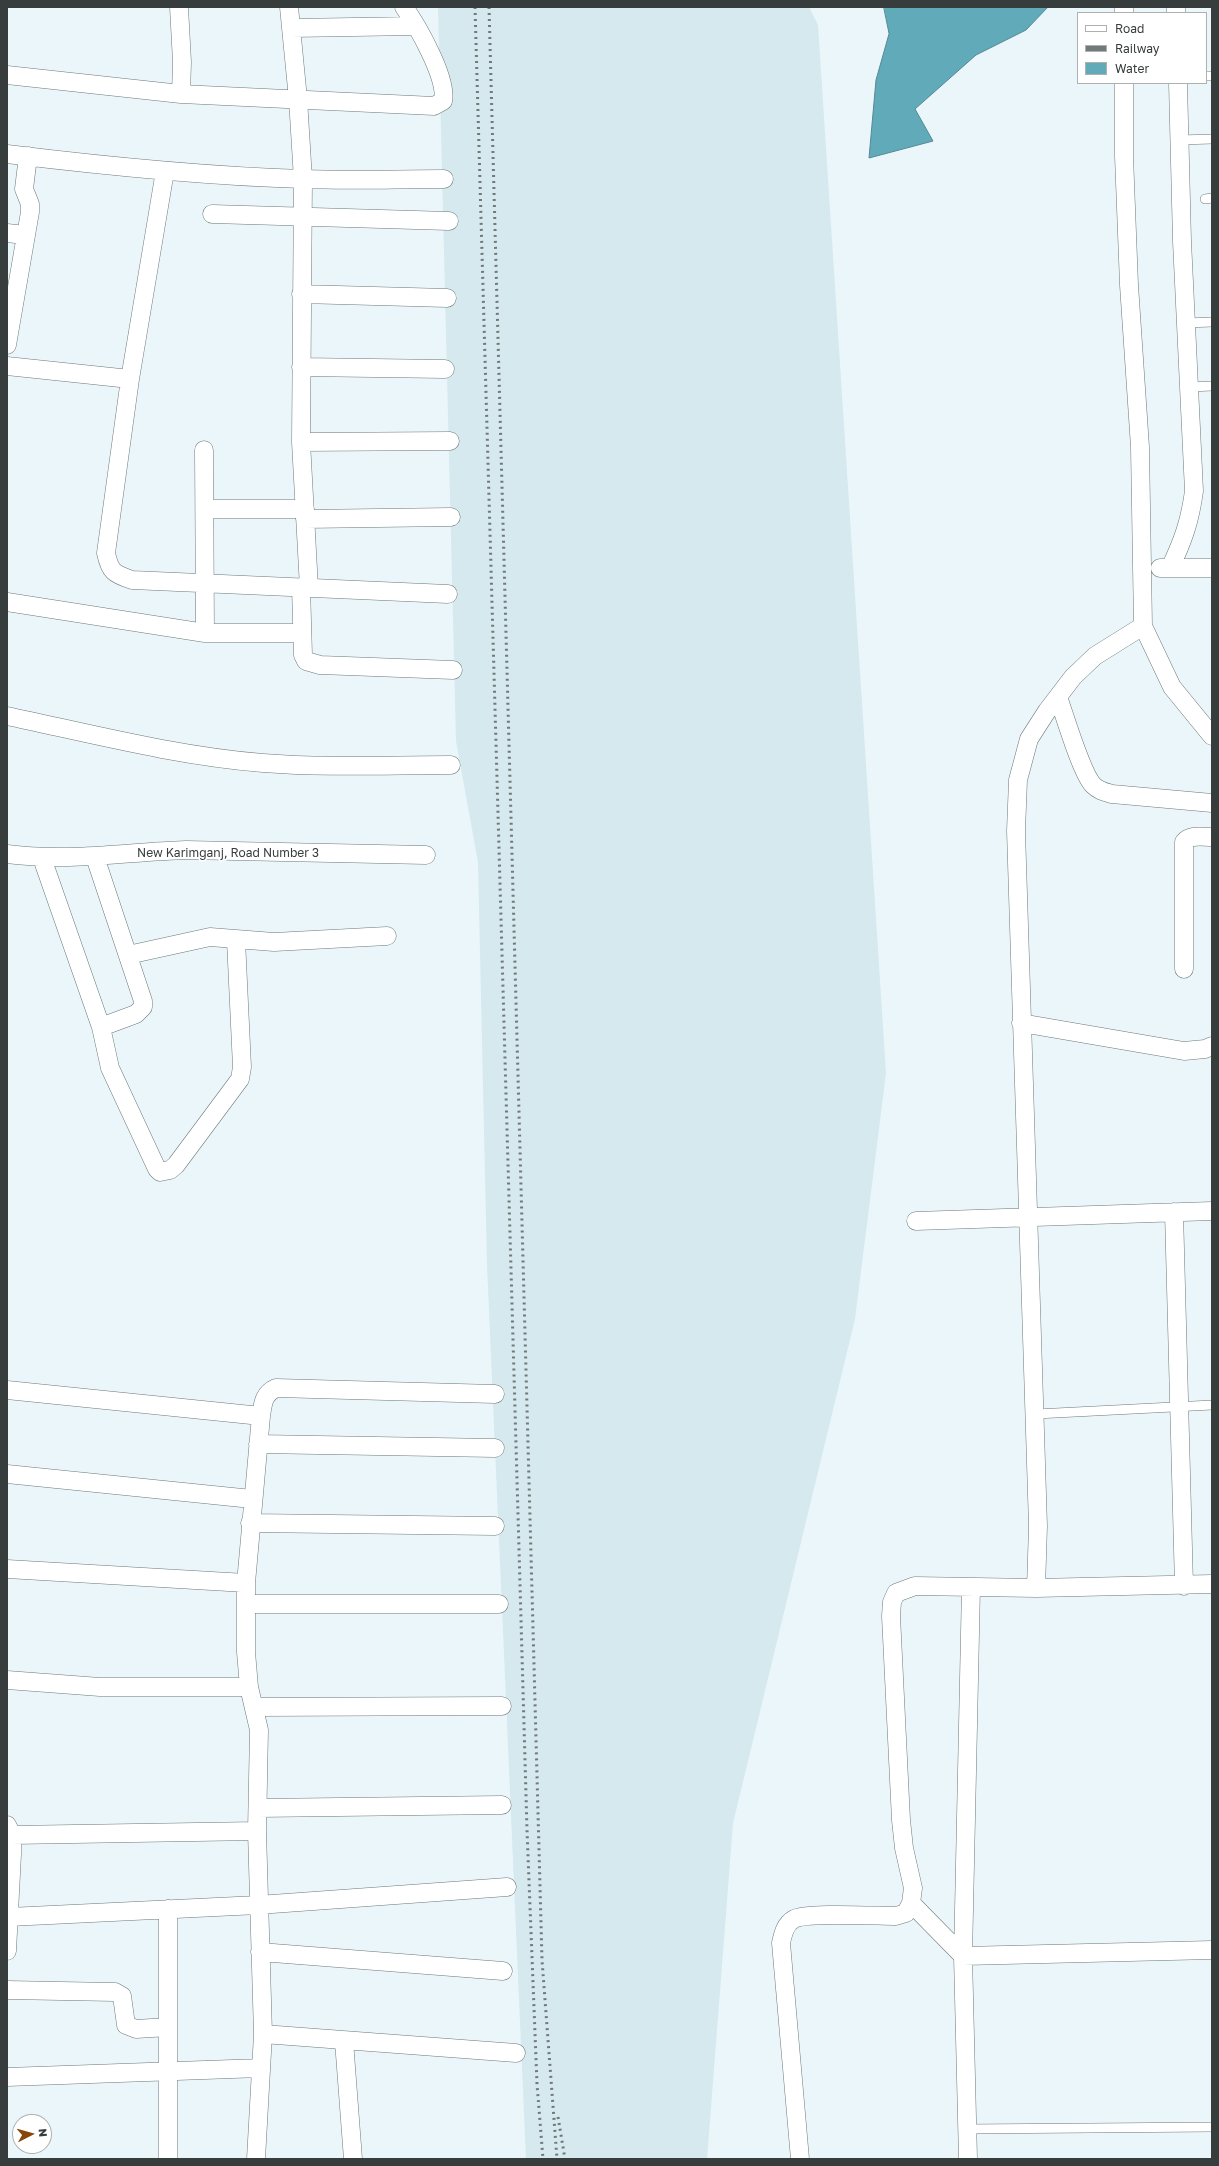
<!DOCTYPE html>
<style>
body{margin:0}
#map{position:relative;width:1219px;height:2166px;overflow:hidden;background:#eaf6f9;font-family:"Golos Text",sans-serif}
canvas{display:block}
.frame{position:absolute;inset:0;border:8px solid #373c3d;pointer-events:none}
.legend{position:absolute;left:1077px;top:12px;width:130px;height:72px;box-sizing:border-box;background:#fff;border:1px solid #afb1b1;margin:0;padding:5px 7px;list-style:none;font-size:12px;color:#373c3d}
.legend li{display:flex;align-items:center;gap:8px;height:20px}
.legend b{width:20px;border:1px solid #afb1b1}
.north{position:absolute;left:12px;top:2114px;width:40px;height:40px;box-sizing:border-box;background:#fff;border:1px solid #afb1b1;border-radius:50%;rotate:84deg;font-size:11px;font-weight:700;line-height:16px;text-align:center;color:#373c3d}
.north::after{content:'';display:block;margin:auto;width:14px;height:18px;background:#854808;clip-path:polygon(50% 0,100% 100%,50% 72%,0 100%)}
</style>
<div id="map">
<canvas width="1219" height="2166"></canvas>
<div class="frame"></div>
<ul class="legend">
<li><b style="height:5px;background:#fff"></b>Road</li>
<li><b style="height:5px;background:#72797b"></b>Railway</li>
<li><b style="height:11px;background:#60aaba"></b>Water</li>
</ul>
<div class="north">N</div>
</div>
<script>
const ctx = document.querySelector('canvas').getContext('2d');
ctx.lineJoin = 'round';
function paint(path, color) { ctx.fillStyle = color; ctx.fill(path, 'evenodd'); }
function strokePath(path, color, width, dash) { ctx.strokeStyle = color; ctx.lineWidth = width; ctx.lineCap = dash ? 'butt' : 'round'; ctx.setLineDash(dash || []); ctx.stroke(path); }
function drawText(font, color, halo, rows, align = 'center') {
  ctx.font = font + ' "Golos Text",sans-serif'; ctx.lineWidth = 3.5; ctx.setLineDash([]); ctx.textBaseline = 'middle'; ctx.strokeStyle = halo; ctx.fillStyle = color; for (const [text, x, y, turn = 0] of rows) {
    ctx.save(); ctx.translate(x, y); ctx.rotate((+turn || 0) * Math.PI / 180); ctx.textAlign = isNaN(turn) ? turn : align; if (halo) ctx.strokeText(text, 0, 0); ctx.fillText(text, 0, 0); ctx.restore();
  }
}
const built = new Path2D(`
 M438,7H809L818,25L886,1073L855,1319L733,1823L707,2159H526L487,1264L478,862L456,741Z`);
const water = new Path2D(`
 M884,7H1048L1026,30L976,55L915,109L933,141L869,158L876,80L889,34Z`);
const lane = new Path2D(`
 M1206,76H1212
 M1180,140L1212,139
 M1205,199L1212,198
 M1186,323L1212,322
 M1190,387L1212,386
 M1036,1414L1212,1405
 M967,2129L1212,2127`);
const street = new Path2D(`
 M179,7L182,62L181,94
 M289,7L298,99L303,179L301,442L309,588
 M1124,7V13
 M1176,7V13
 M291,28L415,26
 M7,75L181,94L434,106L443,101C448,79 417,25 404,7
 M1124,83V156L1129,285L1140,447L1143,626L1172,687L1212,736
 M7,154C105,166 203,176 302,179C349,181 397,179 444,179
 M165,171L130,379L106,553C110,572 114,574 132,580L448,594
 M212,214L449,221
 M7,233L25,235
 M301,294L447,298
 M7,345L30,212V204L24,189L28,156
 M7,366L130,379
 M301,367L445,369
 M301,442L450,441
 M204,450L205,633
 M205,509H305
 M305,519L451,517
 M1160,568H1212
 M1170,568C1183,541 1190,521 1194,491L1182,241L1178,83
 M301,587L303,655L306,661L320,665L453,670
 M7,602L205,633H302
 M1058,697C1065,716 1081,772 1093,785C1099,791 1105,792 1112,794L1212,803
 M7,716C92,734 177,756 263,763C326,768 389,765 451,765
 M7,854C67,862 126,852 186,850L426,855
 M95,857L143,1001V1007L136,1014L101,1027
 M42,858L101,1027L110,1068L157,1169L160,1172L170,1170L176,1165L240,1079L242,1067L236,940
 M128,955L210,937L274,942L387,936
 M1184,969V842C1190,834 1202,837 1212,837
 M1021,1023L1184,1051L1205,1049L1212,1046
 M1174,1212L1184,1586
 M916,1221L1212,1211
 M7,1390L261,1416C263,1404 263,1394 276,1388L495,1394
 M258,1444L495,1448
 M7,1474L252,1499
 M250,1523L495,1526
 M7,1569L246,1583
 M1036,1588L1038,1526L1016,831L1018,780L1029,739L1047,711L1073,677L1095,656L1143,626
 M246,1604H499
 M7,1680L100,1687H249
 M255,1707L502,1706
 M258,1808L502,1805
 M12,1835L257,1831
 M911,1903L963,1956L1212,1950
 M9,1917L258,1905L507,1887
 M7,1951L12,1854V1835L7,1825
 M260,1952L503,1971
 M7,1990L115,1992L122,1996L126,2025L136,2029L168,2027
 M263,2034L516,2053
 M344,2041L353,2159
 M7,2077L261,2068
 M168,2159V1909
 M256,2159L263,2034L257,1831L259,1730L249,1687L246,1652V1583L261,1416
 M800,2159L781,1943C783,1934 785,1924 794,1919C806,1912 877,1916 896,1916L906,1913L911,1903L913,1888L904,1848L901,1820L891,1616L892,1602L896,1593L915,1586L1036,1588L1212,1584
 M968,2159L963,1956L971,1587`);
const rail = new Path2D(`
 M475,7L527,1830L537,2084L543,2159
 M489,7L542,1960L557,2159
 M558,2117L565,2159`);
const streetNames = [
 ["New Karimganj, Road Number 3",228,853]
];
paint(built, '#d5e9ee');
paint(water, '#60aaba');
strokePath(water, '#548994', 1);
strokePath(lane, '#6d787a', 10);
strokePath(street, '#6d787a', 19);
strokePath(lane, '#fff', 9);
strokePath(street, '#fff', 18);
strokePath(rail, '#72797b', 3, [2, 4]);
drawText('12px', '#373c3d', '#fff', streetNames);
</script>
